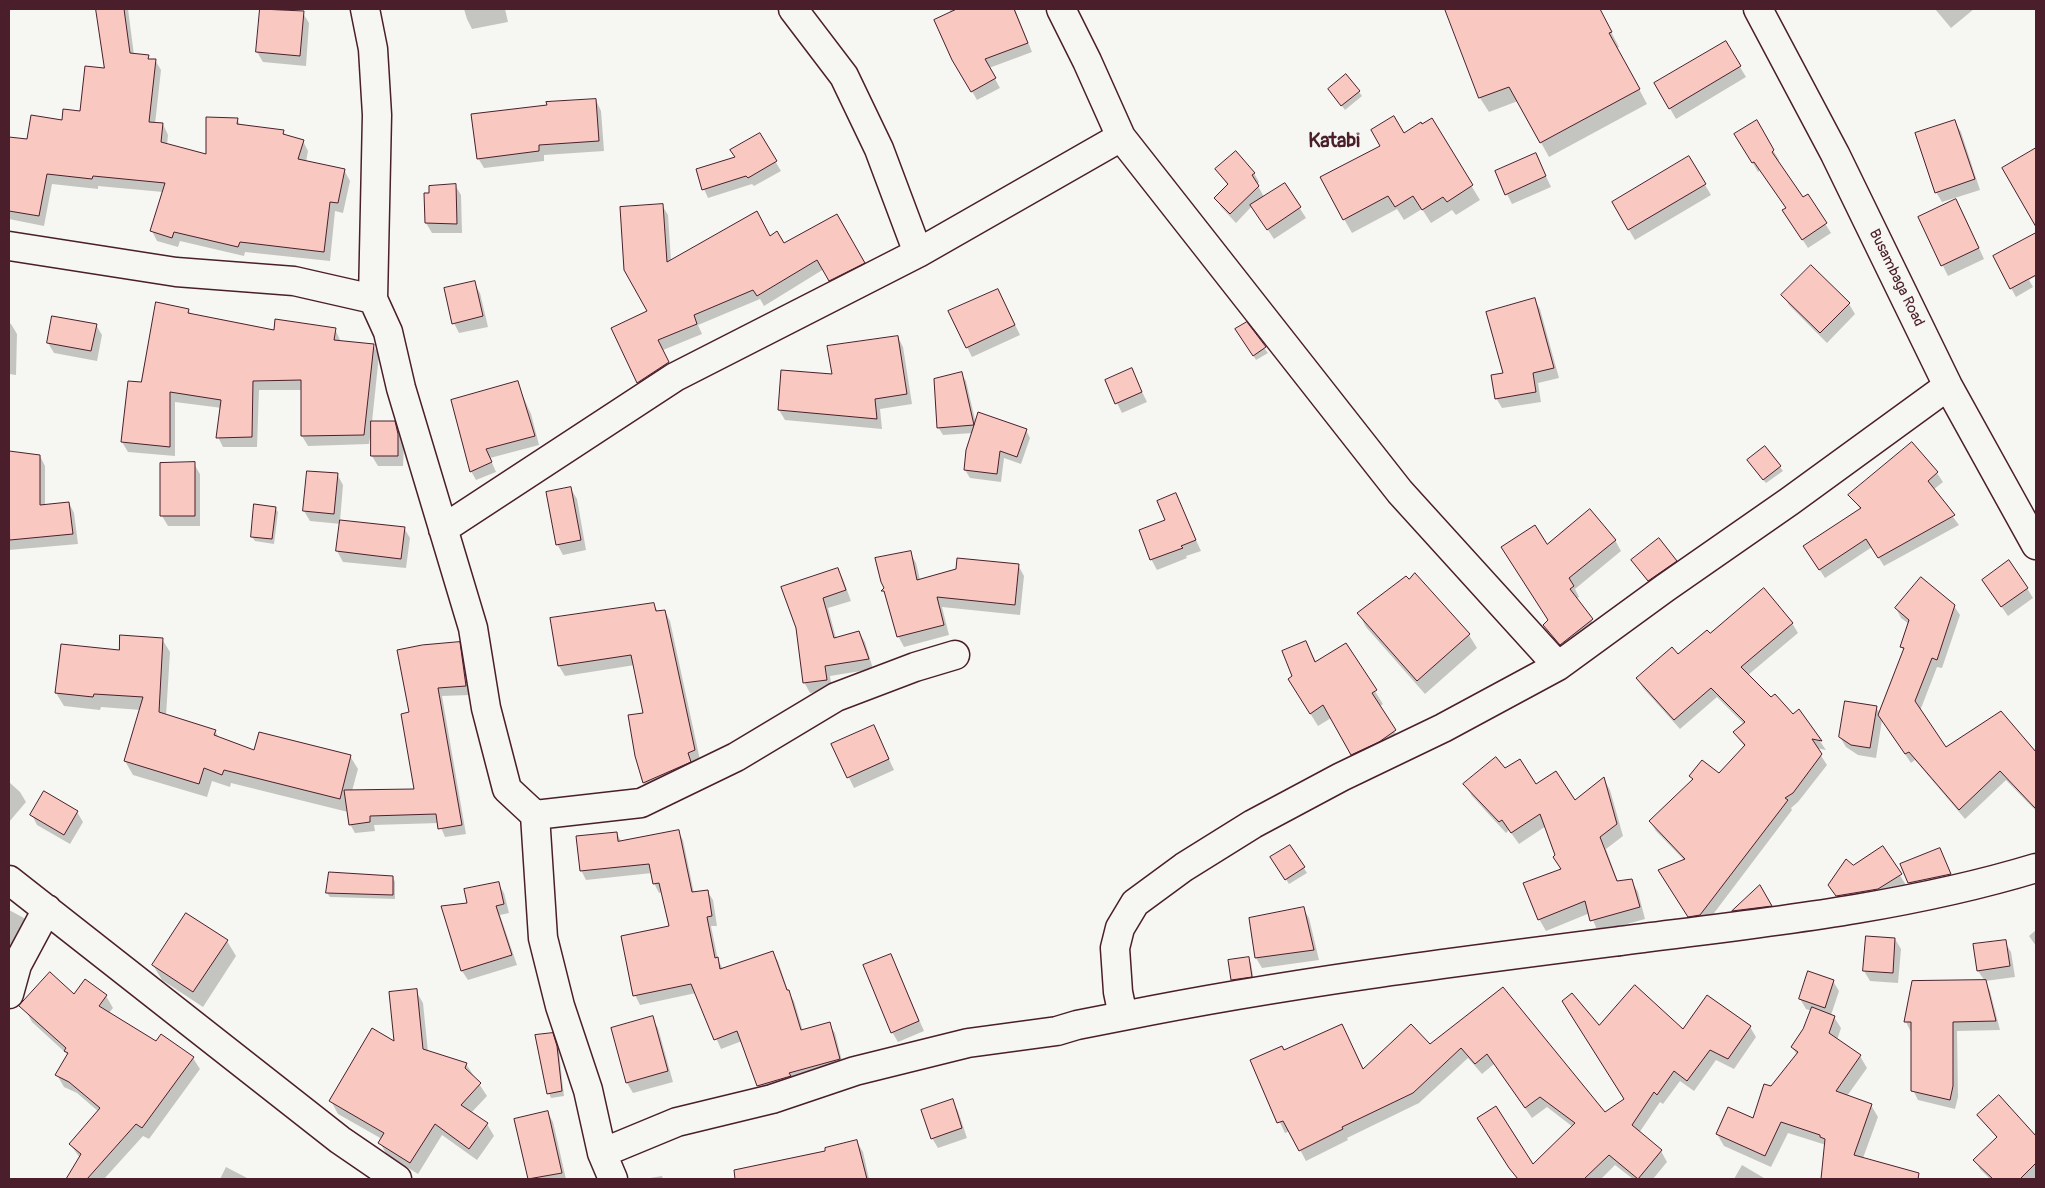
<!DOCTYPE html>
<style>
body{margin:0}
#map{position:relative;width:2045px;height:1188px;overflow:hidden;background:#f6f6f2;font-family:Pangolin,sans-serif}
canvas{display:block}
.frame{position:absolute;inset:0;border:10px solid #4a1f2b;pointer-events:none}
</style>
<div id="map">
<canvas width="2045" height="1188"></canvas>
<div class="frame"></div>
</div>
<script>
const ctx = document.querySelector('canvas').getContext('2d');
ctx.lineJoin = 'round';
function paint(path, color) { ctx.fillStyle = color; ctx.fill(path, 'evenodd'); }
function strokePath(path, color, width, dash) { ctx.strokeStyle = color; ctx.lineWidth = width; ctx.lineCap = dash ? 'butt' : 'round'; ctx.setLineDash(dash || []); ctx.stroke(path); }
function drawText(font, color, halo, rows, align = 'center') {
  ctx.font = font + ' Pangolin,sans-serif'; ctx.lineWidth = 4; ctx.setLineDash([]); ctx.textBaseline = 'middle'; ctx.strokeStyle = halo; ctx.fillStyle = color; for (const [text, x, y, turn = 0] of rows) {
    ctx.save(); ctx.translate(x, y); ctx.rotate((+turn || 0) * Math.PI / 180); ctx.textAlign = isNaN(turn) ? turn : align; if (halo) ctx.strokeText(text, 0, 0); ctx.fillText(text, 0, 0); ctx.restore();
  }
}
const shadow = new Path2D(`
 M97,9H128L134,55L148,56L150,60H155L161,70L155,124H163L168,135L167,145L207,156L237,119L240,125L283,131L286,136L303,141L308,151L306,162L344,170L350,181L343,213L335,211L330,261L245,252L244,256L180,241L178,247L157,241L152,231L163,192L98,186V189L52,184L44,226L9,219V139L28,141L81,113L105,70Z
 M261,9L303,13L309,23L306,66L263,62L257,52Z
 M464,9H505L508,22L472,29L467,19Z
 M950,9H1015L1032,52L989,68L1000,88L977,100L954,60Z
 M1446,9H1521L1532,40L1592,9H1599L1619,47L1617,48L1647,104L1549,157L1518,101L1489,112L1480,98Z
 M1935,9H1974L1951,28Z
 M1725,42L1746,77L1676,119L1656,84Z
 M1329,89L1359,92L1362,96L1345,110Z
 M596,100L601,111L604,151L544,155V161L484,168L478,158L548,106Z
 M1431,120L1480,200L1456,215L1452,210L1431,223L1422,209L1404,220L1397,209L1352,233L1344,219L1403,135Z
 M1756,122L1779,160L1777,161L1803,198L1807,195L1831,233L1808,248L1789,219L1787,209L1760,170L1758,172L1736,134Z
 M1955,122L1961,132L1980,190L1942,202L1936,192Z
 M759,134L781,171L754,186L752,184L708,198L704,189Z
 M2036,150V206L2028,211L2004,168Z
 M1536,155L1551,187L1512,204L1507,194Z
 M1689,158L1711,195L1635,240L1613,203Z
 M1217,169L1254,173L1259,182L1257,184L1264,197L1285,185L1306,218L1274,239L1252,206L1236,223L1221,207L1216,198L1228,186Z
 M455,185L461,195L462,233H432L426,223L425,194H431Z
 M662,205L668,215L671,261L770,237L784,244L837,215L869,273L836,290L824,269L764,306L760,299L698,325L702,334L663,350L674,373L644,392L612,329L649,312Z
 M1962,211L1984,259L1948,276L1919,218Z
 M2030,238L2036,249V276L2029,280L2033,287L2016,297L1994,257Z
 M474,283L480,293L488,327L459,333L454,323Z
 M1783,295L1849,304L1855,314L1827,343L1789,305Z
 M1003,300L1020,335L972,357L967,347Z
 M1535,300L1540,309L1559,378L1538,383L1541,402L1502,408L1496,398Z
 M188,310L192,315L275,332L335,329L341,342L373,345L379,355L372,422H394L400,433L404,445L403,466H378L372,456L373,431H371L369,444L308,446L302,436V390H259L257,447H223L218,437L222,408L175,402V456L128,452L122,442L142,383Z
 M9,323L11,324L17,334L16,375L9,374Z
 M1246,324L1268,353L1256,360L1240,334Z
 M96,325L102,335L97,361L54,353L48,343Z
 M898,337L903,347L912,404L880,409L882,429L785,420L779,410L782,371L833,375Z
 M1131,369L1147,402L1122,413L1117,403Z
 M961,374L966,381L976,424L1026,430L1030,438L1021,464L1004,458L1001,482L970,478L965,470L973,433L943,435L938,427Z
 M517,383L531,414L539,445L490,458L496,472L476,480L471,471Z
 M1912,443L1937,473L1943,482L1933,490L1959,525L1884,566L1872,547L1825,578L1810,555L1861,510L1850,495Z
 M9,453L40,456L45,466V506L69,503L74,513L78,544L9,550Z
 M194,464L200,474V526H168L162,516Z
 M1751,465L1780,467L1783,471L1766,483Z
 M337,474L343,485L340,521L404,528L410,538L406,568L343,562L337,551L341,524L310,521L304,511Z
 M571,489L577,499L586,550L563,555L557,544Z
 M1175,494L1201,551L1186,556L1187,558L1157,570L1151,559Z
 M275,508L278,512L274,544L255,541L252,537Z
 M1615,540L1621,551L1575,589L1579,597L1576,599L1598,630L1567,655L1545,625L1549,621L1547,546Z
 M910,553L916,563L920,580L1018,565L1024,576L1020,615L942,607L949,635L904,647L898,636L888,601L883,591Z
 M1633,560L1676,561L1682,571L1655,591Z
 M838,569L843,579L851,601L828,608L836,638L859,632L865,642L873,669L830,676L832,690L810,693L804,682L797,628Z
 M1983,580L2027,588L2033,598L2008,616Z
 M1409,581L1469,635L1477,648L1425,694L1366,627L1359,614Z
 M654,605L658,612L665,611L670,621L700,760L649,792L644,783L636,756L645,714L635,665L565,676L559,666Z
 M1954,606L1960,615L1942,668L1937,667L1920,711L1945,748L2001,713L2036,754V811L2006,780L1965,819L1915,760L1911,763L1882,720L1876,758L1858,755L1846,747L1840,737L1876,708L1880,713L1904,651L1901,646L1909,624L1901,618L1896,608Z
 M1792,623L1798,633L1748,675L1771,698L1793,715L1799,711L1826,750L1816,748L1827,765L1798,802L1791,808L1792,810L1705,925L1695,926L1666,880L1684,860L1656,831L1650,821L1693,781L1691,777L1719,775L1745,747L1734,733L1744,724L1717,697L1680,729L1643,688L1638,679L1678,656L1710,635Z
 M162,639L170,652L166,716L215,731L219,738L255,751L350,756L358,769L352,791L416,790L411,713L459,644L464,653L470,695L442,696L466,834L445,837L439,823L374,825L375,831L355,833L350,824L348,812L231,783L230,787L212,781L207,797L133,775L125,761L141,710L101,707L100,710L64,706L56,693L120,652Z
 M1306,642L1316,662L1345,644L1383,704L1379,707L1402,744L1360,767L1331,718L1318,726L1297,692L1294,676Z
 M874,727L894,770L854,788L833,745Z
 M1505,770L1536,786L1575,801L1604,779L1610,790L1623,836L1606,849L1618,882L1631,880L1638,892L1645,919L1598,932L1590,913L1546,931L1539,919L1562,870L1546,826L1519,844L1509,830L1506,833L1472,796L1465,784Z
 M9,782L20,792L26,802L9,822Z
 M77,812L83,822L70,844L37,825L32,815Z
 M678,831L683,840L694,893L707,891L713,900L717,926H711L718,960L723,969L772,952L778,961L788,991L794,1001L803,1031L829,1024L835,1033L844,1069L764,1095L758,1086L742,1041L721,1049L696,993L640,1005L635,995L671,927L662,892L659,893L654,883L652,873L586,880L581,870L617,834L621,841Z
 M1290,846L1307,873L1289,884L1272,857Z
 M1883,848L1906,885L1884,899L1843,906L1829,885L1853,866Z
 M1939,849L1956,884L1915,893L1909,883Z
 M393,877L395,882V899L330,897L327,893Z
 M498,883L504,893L509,913L500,915L517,965L468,980L462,971L442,907L468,904Z
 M1760,887L1752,907L1749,910L1771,907L1776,915L1739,920L1734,911Z
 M1303,908L1309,918L1319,960L1262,968L1256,958Z
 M9,910L24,918L29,926L9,957Z
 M2036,930V946L2029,936Z
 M1895,939L1901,949L1898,983L1870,981L1864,971Z
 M227,941L236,956L203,1007L162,980L153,965Z
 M2005,942L2011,952L2015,977L1985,981L1990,991L2000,1030L1957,1031L1958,1097L1955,1109L1918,1100L1913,1090L1911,1032L1906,1022L1913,982L1985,981L1978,971Z
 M891,955L924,1031L898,1042L892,1032Z
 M1248,959L1251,963L1254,981L1235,984L1232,980Z
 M1833,981L1839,991L1831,1015L1834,1017L1841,1028L1837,1040L1860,1056L1867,1068L1847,1096L1871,1105L1878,1117L1863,1158L1902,1170L1908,1179H1822L1826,1145L1788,1133L1771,1167L1724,1146L1717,1134L1754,1120L1772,1088L1797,1055L1792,1047L1804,1030L1812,1011L1806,1009L1800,999Z
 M1503,989L1605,1114L1625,1099L1599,1027L1684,1031L1750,1027L1756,1037L1734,1069L1716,1060L1694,1091L1680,1081L1663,1104L1660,1102L1639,1133L1661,1151L1667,1162L1653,1179H1633L1615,1165L1601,1179H1517L1485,1128L1533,1166L1573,1127L1547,1107L1532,1118L1494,1064L1482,1074L1468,1058L1419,1103L1347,1138L1348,1140L1306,1161L1290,1131L1285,1133L1251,1061L1284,1051L1342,1025L1364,1070L1430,1046Z
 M416,991L423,1003L428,1052L466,1064L487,1096L471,1113L487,1124L494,1136L477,1160L442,1135L418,1174L387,1155L380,1143L382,1139L338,1114L331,1101L396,1043Z
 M74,996H106L113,1008L109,1013L156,1042L193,1058L200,1069L149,1139L143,1136L104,1179H67L80,1158L70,1144L99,1112L77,1093L64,1087L57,1075L68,1055L32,1022L25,1009Z
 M652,1018L658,1028L673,1082L633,1093L627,1083Z
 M555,1039L559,1052L564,1096L551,1098L549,1093Z
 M1999,1097L2036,1137V1177L2034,1179H1990L1980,1169L1975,1160L1997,1138L1979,1115Z
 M952,1101L958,1111L967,1138L938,1148L932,1138Z
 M548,1113L553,1122L566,1179H529L516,1120Z
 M857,1142L863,1152L869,1179H751L749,1168L827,1152Z
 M1742,1165L1764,1178L1765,1179H1734Z
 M226,1167L249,1179H220Z
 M662,1176L663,1179H644Z`);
const building = new Path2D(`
 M96,9H124L130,53L149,55L148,59H156L149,122L163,123L161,142L206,154V117L238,118L237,124L284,130L283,134L304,140L298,159L345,169L338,203L330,202L324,252L240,242L238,247L174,232L172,238L150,231L165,183L93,176L92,179L47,174L39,216L9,211V137L27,139L31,115L62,120L63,109L80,111L85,66L104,68Z
 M260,9L304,11L300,56L256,52Z
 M957,9H1014L1028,43L985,59L996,78L971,92L952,60L934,20Z
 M1445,9H1600L1612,32L1609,33L1640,89L1540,143L1509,87L1479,98Z
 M1726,41L1741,66L1669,109L1654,83Z
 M1346,74L1360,91L1341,106L1328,89Z
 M596,99L599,141L539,145V151L477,159L471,114L547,105L546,102Z
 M1394,116L1404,133L1421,122L1422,124L1432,118L1473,185L1447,202L1443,197L1422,210L1413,196L1395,207L1388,196L1343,220L1320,177L1380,146L1371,130Z
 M1757,120L1774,150L1772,152L1803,197L1808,194L1827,223L1802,240L1782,210L1786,208L1754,162L1752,163L1734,134Z
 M1955,120L1975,179L1935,193L1915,133Z
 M760,133L777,161L748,178L746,176L702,190L696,169L735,157L730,150Z
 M2036,148V227L2002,168Z
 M1236,151L1255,173L1252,175L1259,186L1230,214L1214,198L1228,184L1215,169Z
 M1536,153L1546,176L1505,195L1495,171Z
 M1689,156L1706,184L1628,230L1612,202Z
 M1285,183L1301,207L1267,230L1250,205Z
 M456,184L457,224L425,223L424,193H429V186Z
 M1956,199L1979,248L1941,266L1918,217Z
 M663,204L667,262L757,211L770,236L777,231L784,243L837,214L865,263L829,281L817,260L757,296L753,290L694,315L697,324L658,340L669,362L637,383L611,328L647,311L624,270L620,207Z
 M2036,233V275L2010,289L1993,256Z
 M1811,265L1850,303L1820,333L1781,295Z
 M475,281L483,316L452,324L444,288Z
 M998,289L1015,325L966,348L948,311Z
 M1535,298L1554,368L1533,373L1536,392L1495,399L1491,375L1503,373L1486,312Z
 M156,302L189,309L188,313L274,330L275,319L336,328L334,340L374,344L364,435L301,436V380L253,381L252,437L216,438L221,400L170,392V447L121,442L128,381L141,382Z
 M52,316L97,324L91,351L47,343Z
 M1247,322L1266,347L1253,356L1235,329Z
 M898,336L907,394L875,399L877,419L778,410L781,370L832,374L827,346Z
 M1132,368L1142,392L1115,404L1105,380Z
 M962,372L974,425L978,412L1027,429L1017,457L1000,451L997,474L964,470L966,450L974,425L937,428L934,379Z
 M518,381L535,436L486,449L492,462L470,472L451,400Z
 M371,421H395L398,434V456H371Z
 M1912,442L1938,472L1928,481L1955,515L1878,558L1866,539L1819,570L1803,546L1861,508L1848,495Z
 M1765,446L1781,466L1763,480L1747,460Z
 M9,451L40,455V505L69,502L73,534L10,540Z
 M195,462V516H160V463Z
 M307,471L338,473L334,514L303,511Z
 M571,487L581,540L556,545L546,492Z
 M1176,493L1196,540L1181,546L1183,548L1150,560L1139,530L1165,520L1157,501Z
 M254,504L276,507L272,539L251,537Z
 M1590,509L1616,540L1569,578L1574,586L1570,589L1593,619L1560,645L1543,625L1548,620L1501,547L1535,525L1547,544Z
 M340,520L405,527L401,559L336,551Z
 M1659,538L1677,561L1648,581L1631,560Z
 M911,551L917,580L956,569L957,558L1019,564L1015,605L937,597L944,625L897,637L884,591H881L884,588L881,582L875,558Z
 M2009,560L2028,588L2001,607L1982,580Z
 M838,568L846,590L823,598L834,638L859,631L869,659L825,666L827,680L803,683L796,628L781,587Z
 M1415,573L1470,634L1417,681L1357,613L1406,576L1409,579Z
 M1921,577L1955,605L1937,660L1932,658L1915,701L1946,747L2001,711L2036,752V809L2000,771L1959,810L1909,752L1905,754L1878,715L1904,648L1900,647L1909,620L1895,608Z
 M1764,588L1793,623L1741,667L1771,697L1775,694L1793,714L1799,709L1822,741L1812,739L1822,754L1793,793L1785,798L1788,800L1700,915L1688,917L1658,870L1685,859L1649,821L1693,779L1689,776L1702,760L1719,773L1745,745L1733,732L1745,722L1711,688L1674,720L1636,678L1672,647L1678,654L1707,630L1710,633Z
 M654,603L656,611L665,610L695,750L688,753L691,762L643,783L635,756L628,715L643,713L631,655L558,666L550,618Z
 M120,635L163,638L159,712L216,730L214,735L254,750L259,732L351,755L340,799L224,770L222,775L204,768L199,784L124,761L143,697L94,694L93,697L55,693L61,644L119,650Z
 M1306,641L1315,662L1346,643L1377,690L1372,693L1396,730L1379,742L1351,755L1323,705L1310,714L1288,679L1292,676L1282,651Z
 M460,642L466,686L438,688L462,825L438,829L436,814L370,816V822L349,825L344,790L414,789L401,714L409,712L397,650L422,645Z
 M1845,701L1877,706L1870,748L1851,745L1839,737Z
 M874,725L889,759L847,778L831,744Z
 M1496,757L1505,768L1520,759L1536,784L1556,771L1575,800L1604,777L1617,824L1600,837L1617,881L1632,879L1640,907L1590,921L1585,901L1538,920L1523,883L1561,869L1553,857L1555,855L1540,814L1511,833L1502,820L1499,822L1463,784Z
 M44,791L78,811L64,835L30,815Z
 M679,830L692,892L708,890L712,916L707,917L715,958L718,957L720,969L773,951L787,990H789L801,1030L830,1022L840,1059L789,1073L791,1076L757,1086L737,1031L714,1040L691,984L633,996L621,936L669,926L659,883L653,884L649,864L580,871L576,836L617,832L618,841Z
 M1290,845L1305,867L1285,880L1270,857Z
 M1883,846L1902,874L1878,889L1836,896L1828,885L1846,859L1853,865Z
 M1940,848L1951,874L1908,883L1900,864Z
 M329,872L393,876V895L326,893Z
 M499,882L504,904L496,906L512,955L461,971L441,906L467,903L464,889Z
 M1760,885L1772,906L1732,911Z
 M1304,907L1314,950L1255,958L1249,918Z
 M186,913L228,940L193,992L152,965Z
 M1866,936L1895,938L1893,973L1863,971Z
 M2006,940L2010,966L1977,971L1973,944Z
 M891,954L919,1021L891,1033L863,965Z
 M1249,957L1252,977L1231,980L1228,960Z
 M1808,971L1834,980L1825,1008L1799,999Z
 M50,972L74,994L85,979L107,995L99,1006L156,1041L161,1034L194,1057L142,1128L136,1124L87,1179H66L81,1154L69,1144L100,1108L69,1082L55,1075L68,1053L64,1051L66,1048L19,1006Z
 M1986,980L1996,1021L1953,1022V1086L1950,1100L1911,1091V1022H1904L1912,981Z
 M1635,985L1683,1029L1707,995L1751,1026L1728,1059L1710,1050L1687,1081L1674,1071L1657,1095L1654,1092L1632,1125L1662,1150L1638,1179L1609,1155L1584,1179H1518L1509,1168L1477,1118L1496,1106L1533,1164L1575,1123L1540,1097L1525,1108L1487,1054L1475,1064L1461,1048L1413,1093L1342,1127L1343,1129L1299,1151L1283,1121L1277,1123L1250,1060L1282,1046L1284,1050L1342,1024L1363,1069L1411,1024L1430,1044L1503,987L1605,1112L1624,1099L1562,1001L1572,993L1599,1025Z
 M417,989L423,1049L467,1063L465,1068L481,1083L461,1105L488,1123L469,1149L435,1124L410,1163L378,1143L384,1133L329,1101L372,1028L394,1041L389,992Z
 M1812,1007L1835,1016L1829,1033L1861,1055L1836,1091L1872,1104L1854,1155L1919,1173L1918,1179H1821L1825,1139L1820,1137V1135L1781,1122L1765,1156L1716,1134L1728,1107L1753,1118L1764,1084L1771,1086L1798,1052L1791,1047L1803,1029Z
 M653,1016L668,1071L626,1083L611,1028Z
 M553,1033L557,1046L562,1091L547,1094L535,1035Z
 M1999,1095L2036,1136V1163L2020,1179H1993L1973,1160L1997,1137L1977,1115Z
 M953,1099L962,1128L931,1139L921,1110Z
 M548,1111L562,1173L528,1179L514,1119Z
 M857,1140L867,1179H735L734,1170L825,1151V1148Z`);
const minor = new Path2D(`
 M365,9L373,49L377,115L373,299L388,332L401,388L473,628L486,708L507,789L535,815L543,938L560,1006L588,1090L602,1153L613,1179
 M793,9L844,76L879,149L918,253
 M1061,9L1087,61L1121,137L1400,492L1558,666
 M1758,9L1835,154L1948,386L2036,545
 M9,246L176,272L294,281L373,299
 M443,529L675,377L918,253L1121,137
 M535,815L641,803L736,757L836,697L915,667L955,655
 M9,880L340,1140L397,1179
 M9,994L17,965L47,909
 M1123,1016C1287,983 1454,962 1620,941C1760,923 1901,909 2036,868
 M602,1153L677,1122L772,1099L855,1071L968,1043L1057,1031L1077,1025L1123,1016L1118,992L1115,948L1120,928L1135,903L1184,867L1253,824L1341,777L1443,728L1558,666L1665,588L1790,501L1948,386`);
const streetNames = [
 ["Busambaga Road",1896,278,64]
];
const districtNames = [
 ["Katabi",1334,142]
];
paint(shadow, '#0003');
paint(building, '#f8c8c1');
strokePath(building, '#4a1f2b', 1);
strokePath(minor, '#4a1f2b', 31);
strokePath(minor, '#f6f6f2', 28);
drawText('15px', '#4a1f2b', '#f6f6f2', streetNames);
drawText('bold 20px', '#4a1f2b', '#f6f6f2', districtNames);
</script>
